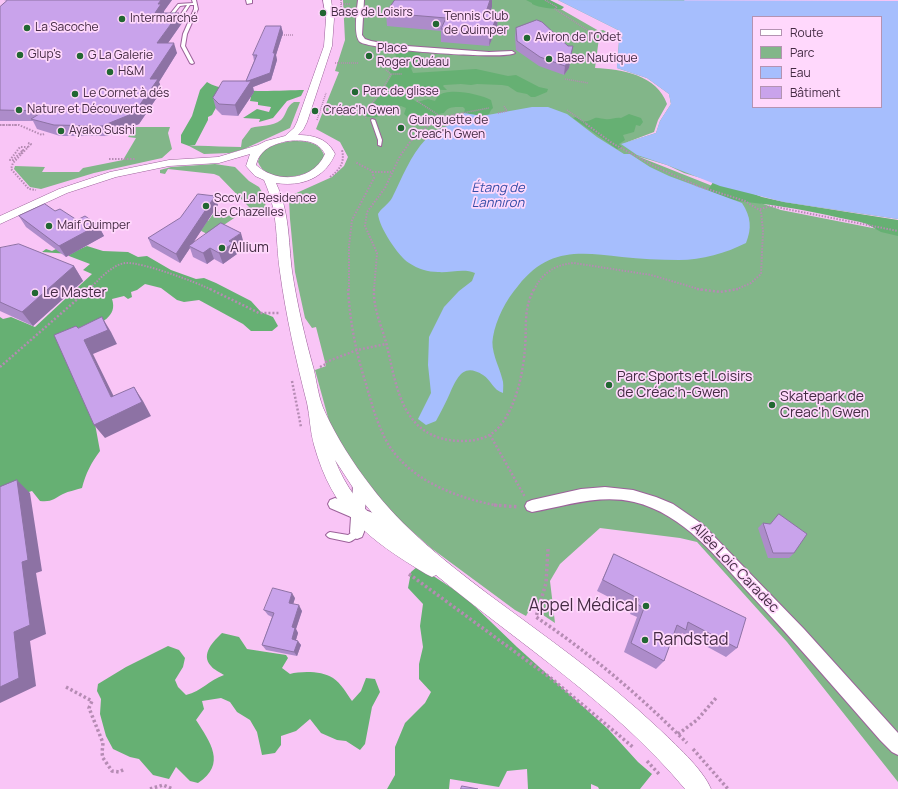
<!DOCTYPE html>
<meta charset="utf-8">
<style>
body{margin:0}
#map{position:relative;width:898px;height:789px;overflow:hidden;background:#f9c5f6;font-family:Manrope,sans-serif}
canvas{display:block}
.legend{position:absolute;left:752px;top:16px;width:130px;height:92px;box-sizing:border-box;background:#ffd8fc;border:1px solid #b493b2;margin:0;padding:5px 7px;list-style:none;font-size:12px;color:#442b43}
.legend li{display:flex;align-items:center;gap:8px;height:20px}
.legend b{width:20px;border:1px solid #b493b2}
</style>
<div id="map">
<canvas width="898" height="789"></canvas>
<ul class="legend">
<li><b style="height:5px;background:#fff"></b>Route</li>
<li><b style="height:11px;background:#82b689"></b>Parc</li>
<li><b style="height:11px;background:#a6befd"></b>Eau</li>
<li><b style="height:11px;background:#c9a3eb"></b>Bâtiment</li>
</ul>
</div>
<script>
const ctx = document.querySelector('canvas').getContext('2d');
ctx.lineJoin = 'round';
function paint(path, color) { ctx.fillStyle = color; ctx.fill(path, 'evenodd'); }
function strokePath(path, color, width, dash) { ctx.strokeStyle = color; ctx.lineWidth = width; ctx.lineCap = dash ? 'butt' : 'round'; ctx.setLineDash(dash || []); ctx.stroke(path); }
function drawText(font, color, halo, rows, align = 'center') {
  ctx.font = font + ' Manrope,sans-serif'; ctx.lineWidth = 3.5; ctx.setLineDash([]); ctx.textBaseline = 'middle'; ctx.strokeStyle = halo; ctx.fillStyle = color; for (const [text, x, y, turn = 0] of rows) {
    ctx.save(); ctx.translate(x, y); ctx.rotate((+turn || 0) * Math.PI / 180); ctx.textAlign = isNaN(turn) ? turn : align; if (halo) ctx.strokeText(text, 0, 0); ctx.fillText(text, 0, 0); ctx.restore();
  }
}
const green = new Path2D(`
 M343,0H545L599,31L603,30L610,34L600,36L599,38L595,68C622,69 657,75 667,104L658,120L654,132L625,143L656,133L660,121L671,104L669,94L647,78L617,68L619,41L623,36L620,31L558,0H684L753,107H881L898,219L784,202L684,173L667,165L637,156L725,191L781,210L898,233V782L787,642L697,542L680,538L600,528L560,564L550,581L555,623L531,607L526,616L515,610L431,548L404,524L390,510L351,465L329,421L315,370L326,366L316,327L312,328L305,318L295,272L290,219L289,200L292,195L332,177L344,166L348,157L340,142L316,129L339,72L335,71L345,40Z
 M294,102H300L290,128L244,149L230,153L204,154L189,146C204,145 223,147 241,147L242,140L251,128C261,125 272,127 281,120C287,114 286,106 294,102Z
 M135,127H170L168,133L172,149L162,158L94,173L41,189L30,187L14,169L15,166L45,167L42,172H79L83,168L123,160L136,138L128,137Z
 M293,141C305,141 320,142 324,155C320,179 266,186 258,162C261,146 279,143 293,141Z
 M215,164L235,167L249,181L259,187L265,197L266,214L254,211L246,210L209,235L186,223L189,219L208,221L216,210L223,218L249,207L219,176L214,174L168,169L165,174L160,173V170L171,167Z`);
const forest = new Path2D(`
 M526,0H550L564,7L562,9C554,9 539,8 532,4V3Z
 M396,49L421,51L417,61L414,63L411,68L413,73L476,69L508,76L516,75L539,87L548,89L547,92L535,97H531L527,94L517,92L508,86L502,85L477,84L471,85L461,84L444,85L443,86L447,90C434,91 430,85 416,91L410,88L405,90H403L402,92L417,102L428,99L435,101C436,99 437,97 438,96C448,87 480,94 491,100L493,108L491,110L489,114L482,116L464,113L465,109L463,107C455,107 448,106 444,113C433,115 413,124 404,114L406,108L401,106C398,107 392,108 389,110C379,115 379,120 365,116V112L381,94H385L388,91L383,90L392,75L389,71L397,59L394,51Z
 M207,82C226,95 281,90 304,90L301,96L287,101L273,118L259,122L260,119L243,118L257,109L269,112L271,107L258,105V102L250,101L251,97H247L218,104L212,115L208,117V120L195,145L189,146L181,143V135L192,116L200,90Z
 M629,114L641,118L643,122L640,126L636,125L634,132L623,135L625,140L619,144L622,147L617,149L573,118L576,117C585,124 588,121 595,118C598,117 602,119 605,119C611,120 615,117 621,118Z
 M715,179L762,197L784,202L898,220V236L881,232L867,224L860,222C831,216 801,209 771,205C750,202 727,202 708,190Z
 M87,246L103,251L128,252L138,257L147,256L171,270L196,279L204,278L216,283L251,301L261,312L273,317L278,326L272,331H251L243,324L199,300L184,302L177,300L161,288L145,284L137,290L131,292L132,297L128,299L124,296L112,299C118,317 100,323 87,330L93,413L100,451C91,463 86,473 82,488C76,490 69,491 63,494C53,499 53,502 40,501L32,491L0,501V317L3,319L11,317L35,327L92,274L83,270L90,264L69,256V254L42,252L46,249L52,251L60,247C70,252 77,251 87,246Z
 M418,566L464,596L517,647L608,729L638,762L652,774L640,789H599L598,787L591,784V789H528L527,769L507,771L499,787L450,779L449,789H387L395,775V747L405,723L425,703L431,692L419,679V664L423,647L420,626L423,604L408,588L411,572Z
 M222,633L239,637L247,649L286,655L288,658L282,668L290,674C302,671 322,671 333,678C341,683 347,694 352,701L361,691L366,678L375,679L380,692L372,707L365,744L360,750L346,741L337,740L321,733L310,719L296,731L281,736V745L275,753L262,755L257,732L250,720L237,712L230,702L221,698L202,701L204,709L196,720C210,742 227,764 198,783L190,781L176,767L169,779L153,775L139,759L130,757L113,749L106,736L100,714L101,699L97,691L98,684L126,667L168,646L179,650L185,658L183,667L175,680L178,687L186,695C202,691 209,680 224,675C220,672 214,670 211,666C200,654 214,641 222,633Z`);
const water = new Path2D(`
 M558,0L898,1V219L784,202L720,186L667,165L637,155L621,144L656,133L660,121L671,104L669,94L647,78L617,68L619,41L623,36L620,31ZM753,17H881V107H753Z
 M532,107H548L567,114L597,137L624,154H630L650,167L669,176L742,203C751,217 752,228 746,243C726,253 702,260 679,260C660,260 640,259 622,257C578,252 548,248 518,286C506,300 496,319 493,337C490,350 499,366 502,378C504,383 503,388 503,393C493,390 491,380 483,375C463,362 457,378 450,393C446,402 441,412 436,421L426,425L418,419L431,393L428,365L429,337L444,307L459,291L472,281L475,273C464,268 450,273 438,272C428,272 418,269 409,263C398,256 379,227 378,214C381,208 388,205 392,198C402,178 410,156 426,139C435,129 452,124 465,120L461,117L464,113L482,116Z`);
const pathFar3 = new Path2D(`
 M341,0V8
 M545,0L557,7L555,9L595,35
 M341,4H351
 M282,35H293
 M335,63H358
 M386,70L391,74H402
 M565,79L588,83
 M417,101L443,118
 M567,110L588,125
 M498,113L507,111L504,106
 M366,118L364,113L380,94L391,74
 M317,120L326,93
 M0,125H20
 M429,125L452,115L489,108`);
const pathFar2 = new Path2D(`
 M586,124L612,143L654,166L698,186L745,201L761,211L763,231L761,274L751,283L735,290
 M0,125H19L42,135L44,134
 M28,143L31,144L13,163L11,169L29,189L36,190
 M21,154L23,150L13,160H10L20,147H28
 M109,159H136
 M372,172H391
 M330,177C340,170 345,162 342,150
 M760,209L771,206L898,231
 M88,290C98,281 112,264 126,263C142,262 196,282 212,290
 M349,290V246L352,220L374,178L372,171L355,162
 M374,290L377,253L365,226L367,212L385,188L400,156L410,142L419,133L431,124
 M534,290C542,273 556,264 574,263L651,275L702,290`);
const pathFar1 = new Path2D(`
 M210,289L259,313H279
 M348,289C350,322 356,353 366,384C372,405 378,428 390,447C413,482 460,499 500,506
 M374,289C373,307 381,325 386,342C397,387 401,439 460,441C474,441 489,439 499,427C516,407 523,374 525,348C527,325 523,310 534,289
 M697,289L720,292L738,289
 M0,367L89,289
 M320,367L326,364V362L357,350L386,344
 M292,381L301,427
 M490,435L525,497`);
const path = new Path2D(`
 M494,505L519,507
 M548,549L546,583L536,617C591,654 640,696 687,743
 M409,574L552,679L634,748
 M66,687L92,701L89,708L103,743L102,753L103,758L112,771L119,772L125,769
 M678,734L697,720L716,698
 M693,749L728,789
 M647,761L659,774
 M150,789L163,785L173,789`);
const service = new Path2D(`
 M192,0H196L198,9L187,34L185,46L194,63L192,64L190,63L181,46L183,34L194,9V5H190L179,22L176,21L187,5L180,6L169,20L166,19L178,4L193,3Z
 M372,119L375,120L382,140L381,146L378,145V140L371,120Z
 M357,529L359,530L361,532C359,536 353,541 349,542L330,538L328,537L326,535L328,533L330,532L348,535Z`);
const minor = new Path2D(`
 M246,0H252V3L247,4Z
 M358,0H364L362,35L365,39L371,41L393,45L489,52L512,51L515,53C506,60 371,50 360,42C353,36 357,9 358,0Z
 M360,479L365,481L367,485L365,510L400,523L402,528L400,533L395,534L365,522L364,532L362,537L357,539L352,537L350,532L351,517L330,508L328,504L330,500L335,498L352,504L353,485L355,481Z
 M605,487L633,490L656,497L673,504L702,524L804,629L898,733V755L892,752L880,740C837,691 795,642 751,595C717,558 684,514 634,502C599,494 566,506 532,512L527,510L525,506L527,502L532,500L581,489Z`);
const tertiary = new Path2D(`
 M323,0H331L334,19L332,46L307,122L303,130L298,135C314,135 328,139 335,154C325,178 302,187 276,183C290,214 288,239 292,271C297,304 305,338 314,370C317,384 319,400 325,412C337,438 353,463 370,485C402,528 446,562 488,594C546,637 605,678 657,727C674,743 703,769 711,789H685C614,704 521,645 436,575L432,577L426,574C368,539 333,513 314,445C310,431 310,417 307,403C296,360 286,316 280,272C275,237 279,214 264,180L255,176L246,166L250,154L219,163L169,166L116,177L67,193L0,224V216L59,189L110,172L169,160L218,157L258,145L266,141L285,136L294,128L297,122L324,46L326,19ZM288,141C302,140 318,140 325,154C313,181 277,184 256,165C260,149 273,144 288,141ZM335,460L359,497L384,527C362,509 345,486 335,460Z`);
const wall = new Path2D(`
 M4,0H172L164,11V13H179L182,23L168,43L177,53L159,82L162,90L139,124L107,136H60L37,129L33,121H0V7L7,1Z
 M395,0H492V7L490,12L497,13V14H498L497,27L489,46L441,42V31L387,26L386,13Z
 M281,26L283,33L276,55L277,60L271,80L253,87L254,92L238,116L222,115L216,109L213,98L246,81L254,61L253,55Z
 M516,28L571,56L569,68L564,75L539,66L516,50L515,37Z
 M218,205L193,243L244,244L236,250L237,254L223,264L214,259L207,264L193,257L190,248L180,263L152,247L148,238Z
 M55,211L77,220L98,225L104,236L66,257L26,227L19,216Z
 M0,248L74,266L83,281L33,326L0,311Z
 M763,523L794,553L789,558H768L758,528Z
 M614,554L737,648L726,657L682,633L677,639L673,636L664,661L656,669L624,652L637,617L630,614L632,609L597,591Z
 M295,598L293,604L302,611L296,629L298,633L296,640L301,645L297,656L266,650L262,645L272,617L268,615L264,610Z`);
const shadedWall = new Path2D(`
 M161,0H172L164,11V14L155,13L158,4Z
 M490,0H492V7L485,25L486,12Z
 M179,13L182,23L161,53L157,43Z
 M497,13V17L498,14L497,27L489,46L490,33Z
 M281,26L283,33L276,55L277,60L271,80L253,87L254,92L238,116L235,105L246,82L273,53Z
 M174,43L177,53L159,82L162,90L139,124L107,136L102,126L150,79Z
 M573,46L569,68L564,75L565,66Z
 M215,196L218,205L191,246H189L190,248L180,263L176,254Z
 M98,225L104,236L66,257L59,246Z
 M241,233L244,244L236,250L237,254L223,264L219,253L229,241Z
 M210,248L214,259L207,264L203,253Z
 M74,266L83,281L33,326L22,312Z
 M102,317L111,332L117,344L93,354L121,411L111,397L84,340Z
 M134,387L143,401L151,416L105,438L94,425Z
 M17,480L30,493L42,571L36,573L46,634L30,641L36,686L0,703V687L14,632L22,562Z
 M292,593L295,598L292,608L289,603Z
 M299,605L302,611L296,629L298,633L295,643L292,639V627Z
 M298,641L301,645L297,656L294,652Z`);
const building = new Path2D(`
 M8,0H161L158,4H161L155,13H179L157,43H174L150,79H158L134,113L102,126L54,125L31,119L44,111L0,110V7Z
 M395,0H490L486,12L497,13L496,14H498L490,33L441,29L446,18L386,13Z
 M537,20L542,22L568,46H573L570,58L565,66L540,57L517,41L516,28Z
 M266,26H281L273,53H275L270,73L248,81H246L257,55H253Z
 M223,81H251L235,105L219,104L213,98Z
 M198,194L215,196L176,254L148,238L180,218Z
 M45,204L55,211L60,209L77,220L85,216L98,225L59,246L19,216Z
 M221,223L241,233L229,241L233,243L219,253L210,248L203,253L189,246Z
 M19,244L74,266L22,312L0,302V248Z
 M102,317L108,330L84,340L111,397L134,387L142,402L94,425L54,335L76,326L78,328Z
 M17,480L28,560L22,562L30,625L14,632L19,678L0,687V487Z
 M779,514L807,534L794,553H773L763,523L770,524Z
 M614,554L746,618L737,648L688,622L686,630L677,625L664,661L631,643L644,608L637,604L639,599L603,580Z
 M273,588L292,593L289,603L299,605L292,627L295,628L292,639L298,641L294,652L262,645L274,613L264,610Z
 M462,786L478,789H461Z`);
const markers = [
 [323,13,4,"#226732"],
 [122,19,4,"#226732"],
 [436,24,4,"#226732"],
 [27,28,4,"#226732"],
 [527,38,4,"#226732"],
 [20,55,4,"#226732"],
 [80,56,4,"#226732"],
 [369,56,4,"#226732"],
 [549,59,4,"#226732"],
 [110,72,4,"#226732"],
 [355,92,4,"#226732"],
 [75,94,4,"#226732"],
 [19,110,4,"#226732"],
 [315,111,4,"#226732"],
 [401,128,4,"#226732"],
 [61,131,4,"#226732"],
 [206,206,4,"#226732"],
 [49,226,4,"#226732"],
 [222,248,4,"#226732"],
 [35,293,4,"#226732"],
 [609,385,4,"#226732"],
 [772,405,4,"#226732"],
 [646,606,4,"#226732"],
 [645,640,4,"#226732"]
];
const farPoinames = [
 ["Base de Loisirs",331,13],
 ["Tennis Club",444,17],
 ["de Quimper",444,31],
 ["Intermarché",130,19],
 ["La Sacoche",35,28],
 ["Aviron de l'Odet",535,38],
 ["Place",377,49],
 ["Roger Quéau",377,63],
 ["Glup's",28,55],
 ["G La Galerie",88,56],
 ["Base Nautique",557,59],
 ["H&M",118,72],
 ["Parc de glisse",363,92],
 ["Le Cornet à dés",83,94],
 ["Nature et Découvertes",27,110],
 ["Créac'h Gwen",323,111],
 ["Guinguette de",409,121],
 ["Creac'h Gwen",409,135],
 ["Ayako Sushi",69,131],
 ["Sccv La Residence",214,199],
 ["Le Chazelles",214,213],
 ["Maif Quimper",57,226]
];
const farWaternames = [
 ["Étang de",498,188],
 ["Lanniron",498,203]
];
const poiNames = [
 ["Allium",230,248],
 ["Le Master",43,293],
 ["Parc Sports et Loisirs",617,377],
 ["de Créac'h-Gwen",617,393],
 ["Skatepark de",780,397],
 ["Creac'h Gwen",780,413]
];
const streetNames = [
 ["Allée Loic Caradec",735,568,46]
];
const nearPoinames = [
 ["Appel Médical",638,606],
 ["Randstad",653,640,"left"]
];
paint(green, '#82b689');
paint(forest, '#66b073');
paint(water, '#a6befd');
strokePath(service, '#9c629a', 2);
strokePath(minor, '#9c629a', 2);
strokePath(tertiary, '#9c629a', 1);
strokePath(pathFar3, '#b58bb3', 1.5, [1, 1]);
strokePath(pathFar2, '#b58bb3', 2, [1.5, 1.5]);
strokePath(pathFar1, '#b58bb3', 2.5, [2, 2]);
strokePath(path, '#b58bb3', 3.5, [2.5, 2.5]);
paint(service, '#fff');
paint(minor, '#fff');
paint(tertiary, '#fff');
paint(wall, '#ad8cca');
paint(shadedWall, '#8d72a4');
paint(building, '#c9a3eb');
strokePath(building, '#8d72a4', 1);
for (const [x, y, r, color] of markers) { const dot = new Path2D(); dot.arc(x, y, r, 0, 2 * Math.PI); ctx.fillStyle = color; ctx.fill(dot); strokePath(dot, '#ffd8fc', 1.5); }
drawText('12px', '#442b43', '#ffd8fc', farPoinames, 'left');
drawText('italic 13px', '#354ea7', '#ffd8fc', farWaternames);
drawText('14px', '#442b43', '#ffd8fc', poiNames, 'left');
drawText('14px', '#442b43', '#ffd8fc', streetNames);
drawText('17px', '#442b43', '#ffd8fc', nearPoinames, 'right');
</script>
